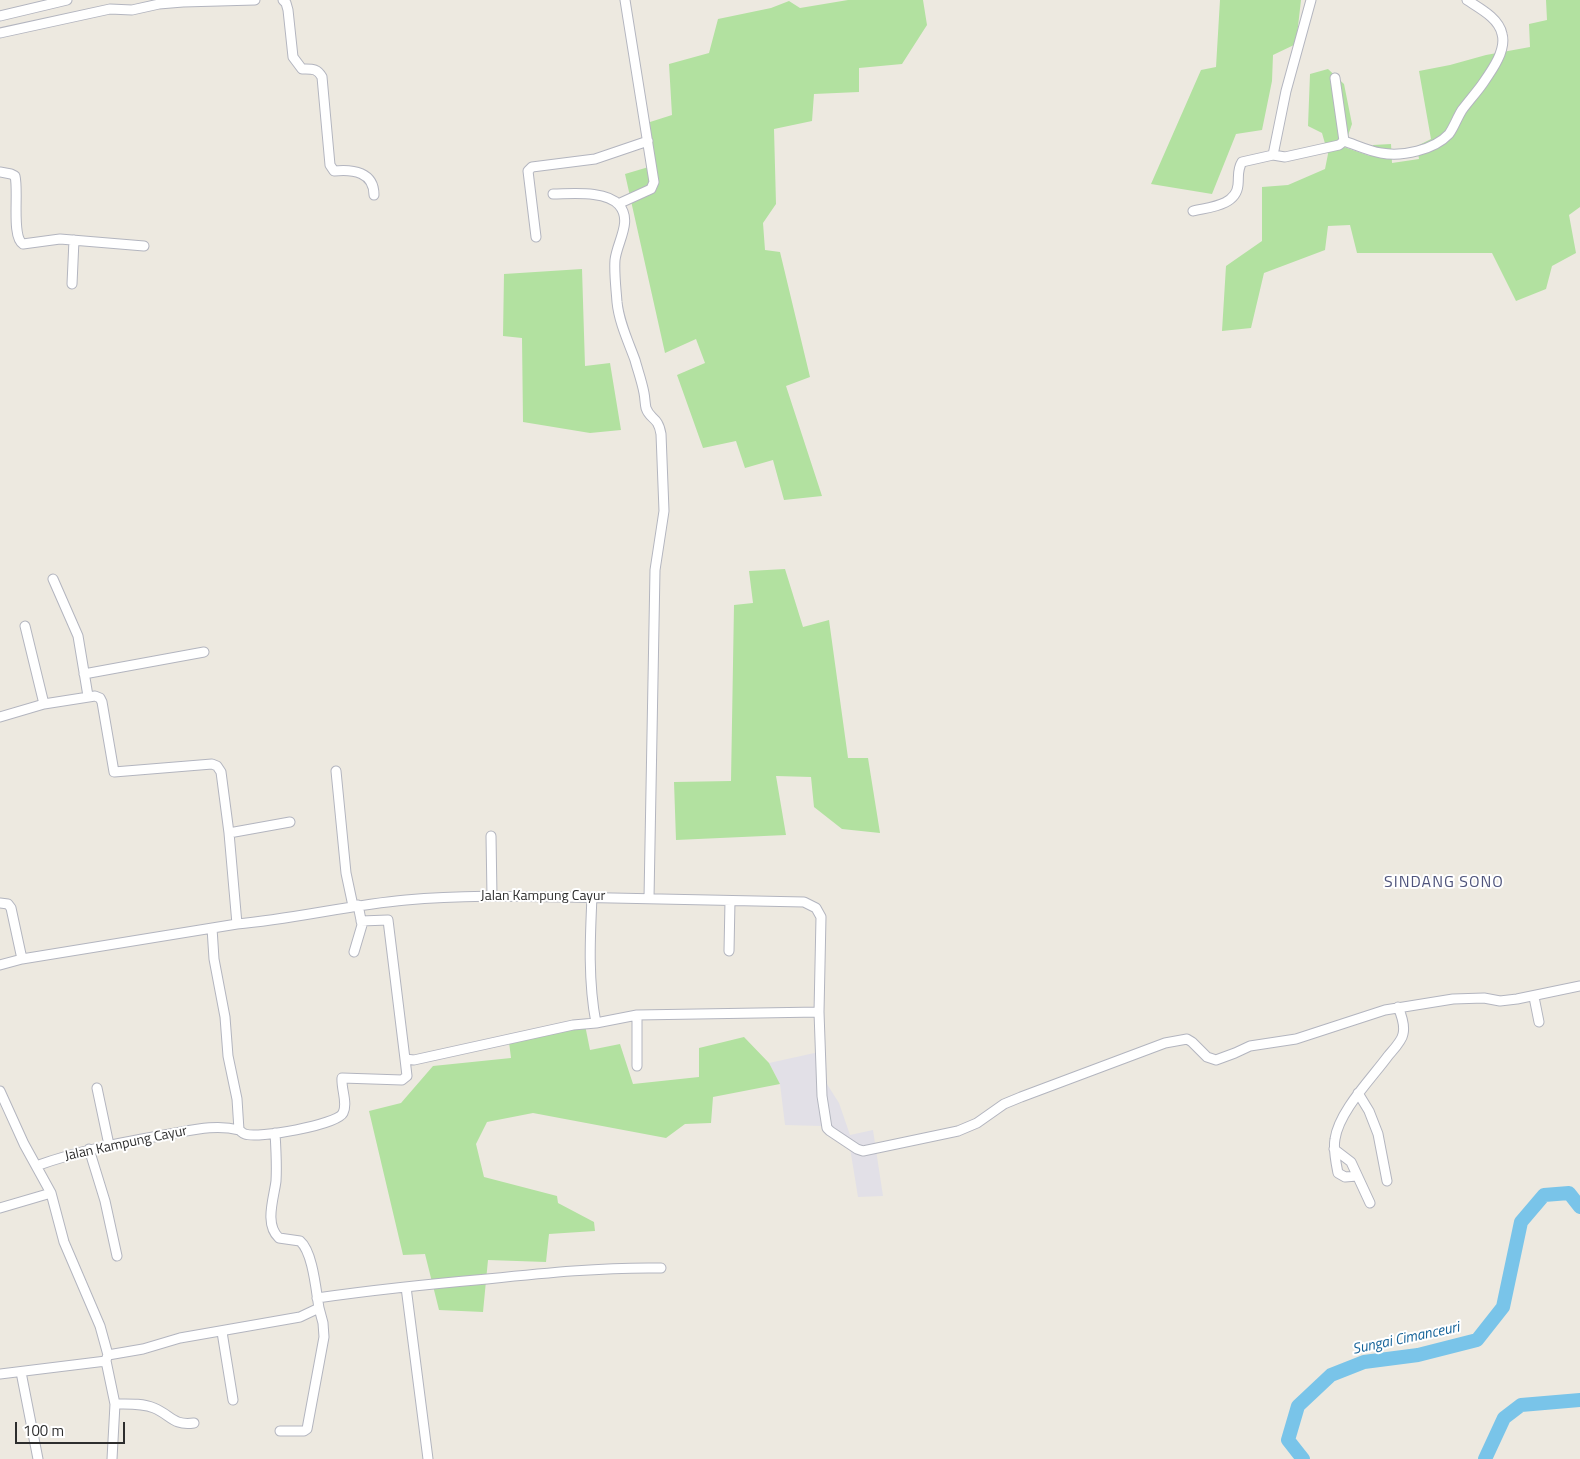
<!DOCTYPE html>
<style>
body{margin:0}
#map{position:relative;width:1580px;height:1459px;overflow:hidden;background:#ede9e0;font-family:"Titillium Web",sans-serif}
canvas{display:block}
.scale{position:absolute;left:15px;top:1422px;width:110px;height:22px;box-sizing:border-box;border:2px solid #2d2d2d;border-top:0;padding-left:6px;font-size:15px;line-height:18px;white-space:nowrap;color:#2d2d2d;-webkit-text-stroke:4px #fff;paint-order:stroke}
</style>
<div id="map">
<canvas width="1580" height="1459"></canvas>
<div class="scale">100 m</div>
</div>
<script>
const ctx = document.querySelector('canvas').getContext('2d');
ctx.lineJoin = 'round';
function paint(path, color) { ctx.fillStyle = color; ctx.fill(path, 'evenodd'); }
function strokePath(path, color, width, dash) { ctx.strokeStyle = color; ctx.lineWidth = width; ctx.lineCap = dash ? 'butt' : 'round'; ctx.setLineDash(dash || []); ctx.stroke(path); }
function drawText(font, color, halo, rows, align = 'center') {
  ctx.font = font + ' "Titillium Web",sans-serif'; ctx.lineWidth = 4; ctx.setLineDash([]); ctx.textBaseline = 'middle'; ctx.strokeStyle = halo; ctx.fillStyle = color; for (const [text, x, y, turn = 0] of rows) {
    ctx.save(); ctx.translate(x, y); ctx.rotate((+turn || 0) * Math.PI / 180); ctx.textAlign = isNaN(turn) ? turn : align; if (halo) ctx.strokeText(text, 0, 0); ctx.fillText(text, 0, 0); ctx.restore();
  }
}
const industrial = new Path2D(`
 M819,1052L825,1081L839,1103L850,1135L873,1130L883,1196L858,1197L850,1148L822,1126L785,1125L780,1084L769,1063Z`);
const green = new Path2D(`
 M848,0H923L927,25L902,64L859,68V92L814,94L812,121L774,129L776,204L763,223L765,250L780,252L810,377L786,386L822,496L784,500L773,460L745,468L736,441L703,448L677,375L705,363L696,339L665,353L625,174L652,166L650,122L672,115L669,64L709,53L718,19L771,8L789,1L800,8Z
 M1220,0H1301L1296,44L1273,55L1272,81L1262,130L1236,134L1212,194L1151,184L1201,70L1216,67Z
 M1546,0H1580V207L1569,215L1576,253L1552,266L1546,289L1516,301L1492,253H1357L1350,225L1328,226L1325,250L1264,273L1251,328L1222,331L1226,266L1262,241V187L1288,185L1325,169L1328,154L1322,133L1308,126L1310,74L1328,69L1344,84L1352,124L1344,147L1370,156L1373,145L1391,144L1392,163L1419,159L1417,146L1431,139L1419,71L1450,65L1486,55L1530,47L1529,24L1547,20Z
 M582,269L585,366L610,363L621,430L590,433L523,422L522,338L503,336L504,274Z
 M785,569L803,627L829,620L848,758H868L880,833L842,829L814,807L811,777L776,776L786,835L676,840L674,782L731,781L734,605L753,603L749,571Z
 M585,1025L590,1050L620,1044L633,1084L699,1077V1048L744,1037L769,1063L780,1084L713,1097L711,1123L685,1124L666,1138L533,1113L487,1122L476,1144L484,1177L557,1196L558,1203L594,1222L595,1231L549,1234L546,1262L488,1260L483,1312L439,1310L425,1254L403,1255L369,1111L401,1103L433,1066L511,1058L508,1034L563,1030Z`);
const river = new Path2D(`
 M1303,1459L1288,1440L1298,1406L1331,1375L1364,1362L1418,1355L1477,1340L1503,1307L1521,1222L1544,1195L1569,1193L1580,1207
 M1485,1459L1504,1418L1521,1405L1580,1400`);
const minor = new Path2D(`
 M283,0L286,3L288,10L293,57L302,69C312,69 317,68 322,77L330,165L334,171C353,169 374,172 374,195
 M0,16L67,0
 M0,33L110,9L132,10L159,4L183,2L255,0
 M1344,141C1356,145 1368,151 1381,153C1402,157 1434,150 1449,134C1454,127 1457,118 1462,110C1468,102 1475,94 1481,86C1490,73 1507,51 1502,34C1499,18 1479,8 1467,0
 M1273,155L1285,157L1339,145L1344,141L1335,78
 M0,172L11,174L15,176C19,192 11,237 23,244L60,239L144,246
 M553,194C571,194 606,190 619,205C633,221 617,242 615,260C614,273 616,288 617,302C619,322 628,341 635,360C638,371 642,382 644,393C645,398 645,404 646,408C650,420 658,416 661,434L664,511L655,570L649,898
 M618,204L651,189L654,182L625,0
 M1193,211C1209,207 1236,206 1238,185C1239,176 1237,170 1242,162L1273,155L1286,91L1311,0
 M536,237L528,171L532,167L595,159L648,141
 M72,284L74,240
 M53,579L78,636L88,696
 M25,626L44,704
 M84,674L204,652
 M0,717L44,704L95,696L100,698L102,702L114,772L212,764L217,766L221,772L229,833L237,924
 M336,771L346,873L353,906
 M229,833L290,822
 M491,836L492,896
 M592,897C590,939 588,981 596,1023L637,1015V1066
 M0,903L8,904L11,908L22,959
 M361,921L388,920L405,1059
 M729,951L730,901
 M354,952L362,925L358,905
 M0,965L22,959L237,924C294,919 349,905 406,900C459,895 512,896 565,897C645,898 724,901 804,902L816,908L821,917L819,1012L822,1096L827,1128L830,1131L857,1149L863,1151L958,1131L977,1123L1004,1104L1021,1097L1165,1043L1187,1039L1192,1042L1207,1057L1216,1060L1235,1053L1250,1046L1296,1039L1385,1010L1453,999L1484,998L1500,1001L1517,999L1580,986
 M1534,997L1539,1022
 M637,1015L819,1012
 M97,1088L109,1145
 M0,1091L24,1144L51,1193L0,1208
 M1358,1093L1369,1111L1378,1134L1387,1181
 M239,1130C241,1131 242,1133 245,1134C257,1139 337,1125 343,1113C348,1103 341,1089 342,1078L402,1080L407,1076L405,1059L414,1060L573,1025L596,1023
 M89,1149L105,1201L117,1256
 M1334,1149L1351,1162L1370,1203
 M36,1166C80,1150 125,1142 170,1134C193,1130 216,1124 239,1130L237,1099L228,1056L225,1017L214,959L212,928
 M1357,1176L1345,1177L1338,1173C1336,1163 1333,1150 1335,1139C1339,1111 1372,1078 1388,1056C1393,1050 1402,1041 1403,1034C1405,1026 1401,1014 1398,1007
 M51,1193L64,1242L100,1326L108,1355L106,1360
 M406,1287L428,1459
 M317,1298C373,1290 430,1284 487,1279C545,1273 603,1267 661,1268
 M222,1332L233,1400
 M108,1355L143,1349L180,1338L300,1317L319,1308C316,1291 313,1252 300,1241L279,1238C264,1224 274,1198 276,1181C277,1165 276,1149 275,1133
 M21,1372L38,1459
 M0,1374L106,1361L115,1404C128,1404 142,1403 154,1408C171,1415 173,1426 194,1423
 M280,1431H304L307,1429L324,1337L323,1323L319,1308
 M112,1459L115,1404`);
const streetNames = [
 ["Jalan Kampung Cayur",543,897],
 ["Jalan Kampung Cayur",126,1144,-12]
];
const waterNames = [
 ["Sungai Cimanceuri",1406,1339,-12]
];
const quarterNames = [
 ["SINDANG SONO",1444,883]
];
paint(industrial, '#e2e0e7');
paint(green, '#b2e1a0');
strokePath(river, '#79c4e9', 14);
strokePath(minor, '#b3b5bf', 11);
strokePath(minor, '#fff', 9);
drawText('14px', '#2d2d2d', '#fff', streetNames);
drawText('italic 15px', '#156399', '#fff', waterNames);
ctx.letterSpacing = '1px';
drawText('16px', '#4f547c', '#fff', quarterNames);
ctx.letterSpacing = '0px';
</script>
